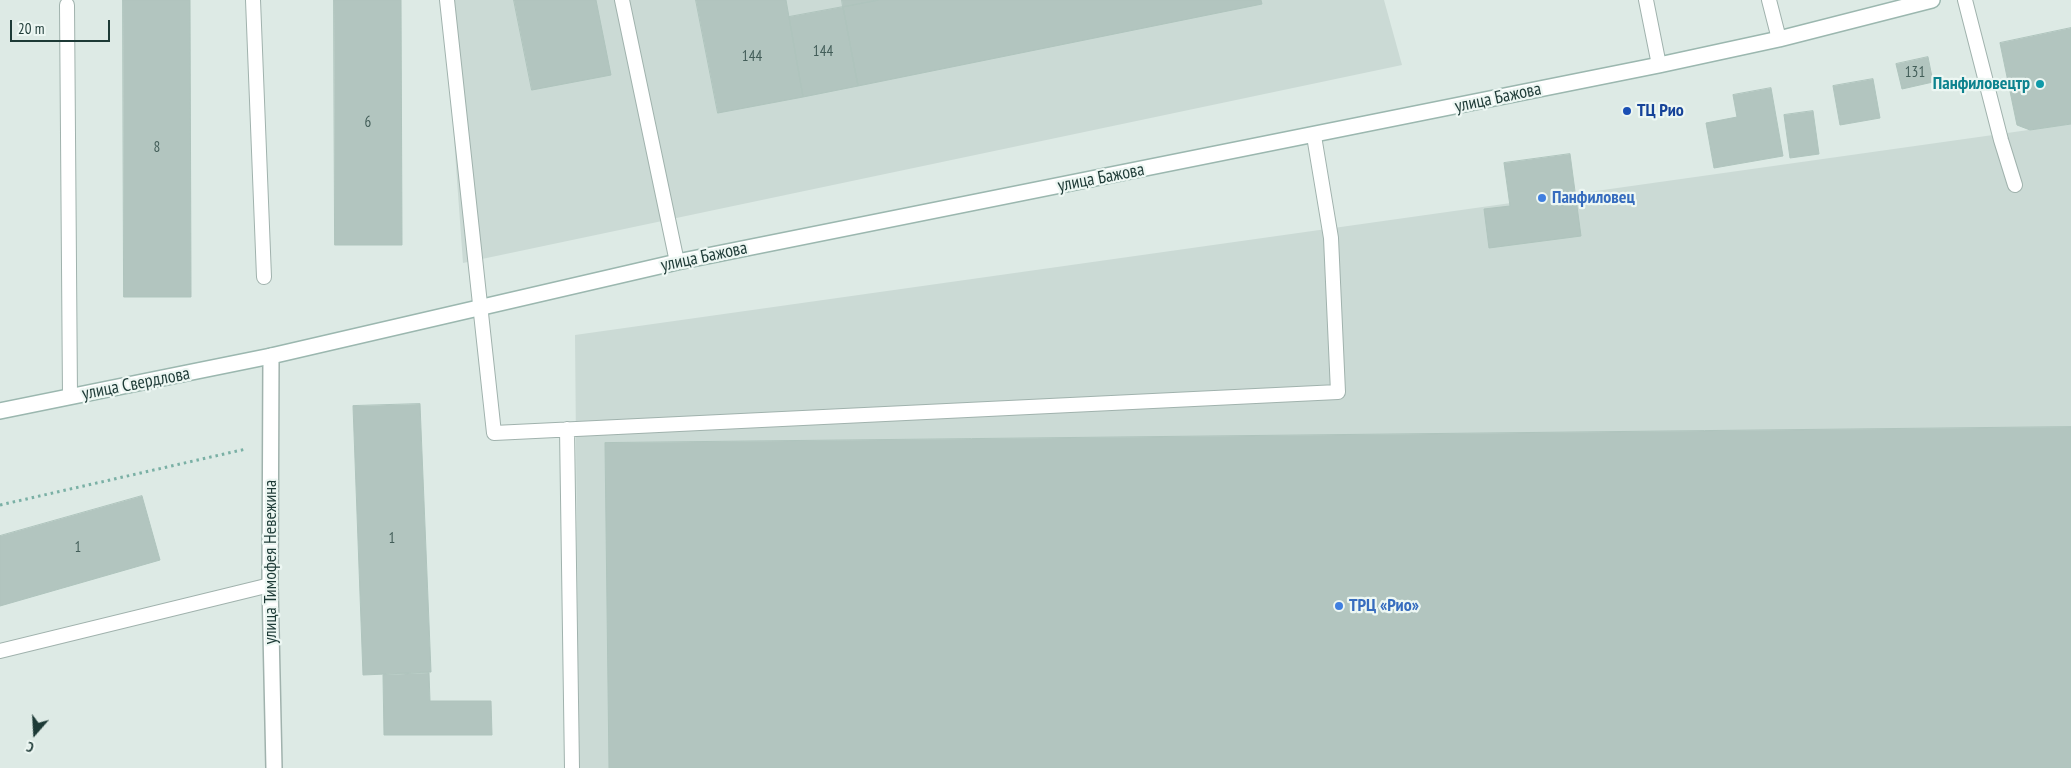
<!DOCTYPE html>
<meta charset="utf-8">
<style>
body{margin:0}
#map{position:relative;width:2071px;height:768px;overflow:hidden;background:#ddeae5;font-family:"PT Sans Narrow",sans-serif}
canvas{display:block}
.north{position:absolute;left:10px;top:708px;width:50px;height:50px;-webkit-text-stroke:4px #edf7f3;paint-order:stroke;rotate:199deg;font-size:14px;font-weight:700;line-height:20px;text-align:center;color:#1d3a36}
.north::after{content:'';display:block;margin:auto;width:18px;height:22px;background:#1d3a36;clip-path:polygon(50% 0,100% 100%,50% 72%,0 100%)}
.scale{position:absolute;left:10px;top:20px;width:100px;height:22px;box-sizing:border-box;border:2px solid #1d3a36;border-top:0;padding-left:6px;font-size:15px;line-height:18px;white-space:nowrap;color:#1d3a36;-webkit-text-stroke:4px #edf7f3;paint-order:stroke}
</style>
<div id="map">
<canvas width="2071" height="768"></canvas>
<div class="north">С</div>
<div class="scale">20 m</div>
</div>
<script>
const ctx = document.querySelector('canvas').getContext('2d');
ctx.lineJoin = 'round';
function paint(path, color) { ctx.fillStyle = color; ctx.fill(path, 'evenodd'); }
function strokePath(path, color, width, dash) { ctx.strokeStyle = color; ctx.lineWidth = width; ctx.lineCap = dash ? 'butt' : 'round'; ctx.setLineDash(dash || []); ctx.stroke(path); }
function drawText(font, color, halo, rows, align = 'center') {
  ctx.font = font + ' "PT Sans Narrow",sans-serif'; ctx.lineWidth = 4.5; ctx.setLineDash([]); ctx.textBaseline = 'middle'; ctx.strokeStyle = halo; ctx.fillStyle = color; for (const [text, x, y, turn = 0] of rows) {
    ctx.save(); ctx.translate(x, y); ctx.rotate((+turn || 0) * Math.PI / 180); ctx.textAlign = isNaN(turn) ? turn : align; if (halo) ctx.strokeText(text, 0, 0); ctx.fillText(text, 0, 0); ctx.restore();
  }
}
const built = new Path2D(`
 M444,0H1384L1402,65L463,263Z
 M2071,124V768H579L575,335Z`);
const building = new Path2D(`
 M123,0H190L191,297H124Z
 M334,0H401L402,245H335Z
 M514,0H596L611,75L532,90Z
 M696,0H786L803,97L718,113Z
 M842,0H879L843,7Z
 M879,0H1261L1262,4L858,86L843,7Z
 M843,7L858,86L803,97L789,17Z
 M2071,28V124L2030,130L2017,125L2000,43Z
 M1928,57L1933,82L1902,89L1896,64Z
 M1873,79L1880,118L1840,125L1833,86Z
 M1771,88L1783,156L1714,168L1706,123L1737,117L1733,95Z
 M1813,111L1819,154L1790,158L1784,115Z
 M1570,154L1581,236L1489,248L1484,209L1510,206L1504,163Z
 M420,404L431,672L363,675L353,406Z
 M2071,427V768H609L605,443Z
 M142,496L160,560L0,606V536Z
 M429,673L430,701H491L492,735H384L383,675Z`);
const path = new Path2D(`
 M0,505L246,449`);
const service = new Path2D(`
 M253,0L264,277
 M447,0L494,433L1338,392L1331,238L1314,136
 M622,0L677,262
 M1646,0L1659,65
 M1769,0L1779,39
 M1965,0L2001,140L2015,185
 M67,5L70,396
 M567,429L572,768
 M0,651L270,585`);
const tertiary = new Path2D(`
 M271,356L270,585L274,768`);
const secondary = new Path2D(`
 M0,411L271,356L677,262L1659,65L1779,39L1932,0`);
const markers = [
 [2040,84,5,"#0f9aa8"],
 [1627,111,5,"#1a4fb4"],
 [1542,198,5,"#3f7fe0"],
 [1339,606,5,"#3f7fe0"]
];
const numberNames = [
 ["144",823,52],
 ["144",752,57],
 ["131",1915,73],
 ["6",368,123],
 ["8",157,148],
 ["1",392,539],
 ["1",78,548]
];
const cultureNames = [
 ["Панфиловецтр",2030,84]
];
const streetNames = [
 ["улица Бажова",1498,98,-12],
 ["улица Бажова",1101,178,-11],
 ["улица Бажова",704,257,-12],
 ["улица Свердлова",136,384,-11],
 ["улица Тимофея Невежина",271,562,-90]
];
const transitNames = [
 ["ТЦ Рио",1637,111]
];
const shopNames = [
 ["Панфиловец",1552,198],
 ["ТРЦ «Рио»",1349,606]
];
paint(built, '#cbdad5');
paint(building, '#b2c5bf');
strokePath(building, '#afc4bd', 1);
strokePath(service, '#a0b2ad', 16);
strokePath(tertiary, '#a0b2ad', 18);
strokePath(secondary, '#9bb7af', 18);
strokePath(path, '#7ab0a5', 3, [2.5, 4]);
strokePath(service, '#fff', 14);
strokePath(tertiary, '#fff', 15);
strokePath(secondary, '#fff', 15);
for (const [x, y, r, color] of markers) { const dot = new Path2D(); dot.arc(x, y, r, 0, 2 * Math.PI); ctx.fillStyle = color; ctx.fill(dot); strokePath(dot, '#edf7f3', 2); }
drawText('15px', '#425d58', null, numberNames);
drawText('bold 18px', '#0d838f', '#edf7f3', cultureNames, 'right');
drawText('18px', '#1d3a36', '#edf7f3', streetNames);
drawText('bold 18px', '#164399', '#edf7f3', transitNames, 'left');
drawText('bold 18px', '#366cbe', '#edf7f3', shopNames, 'left');
</script>
